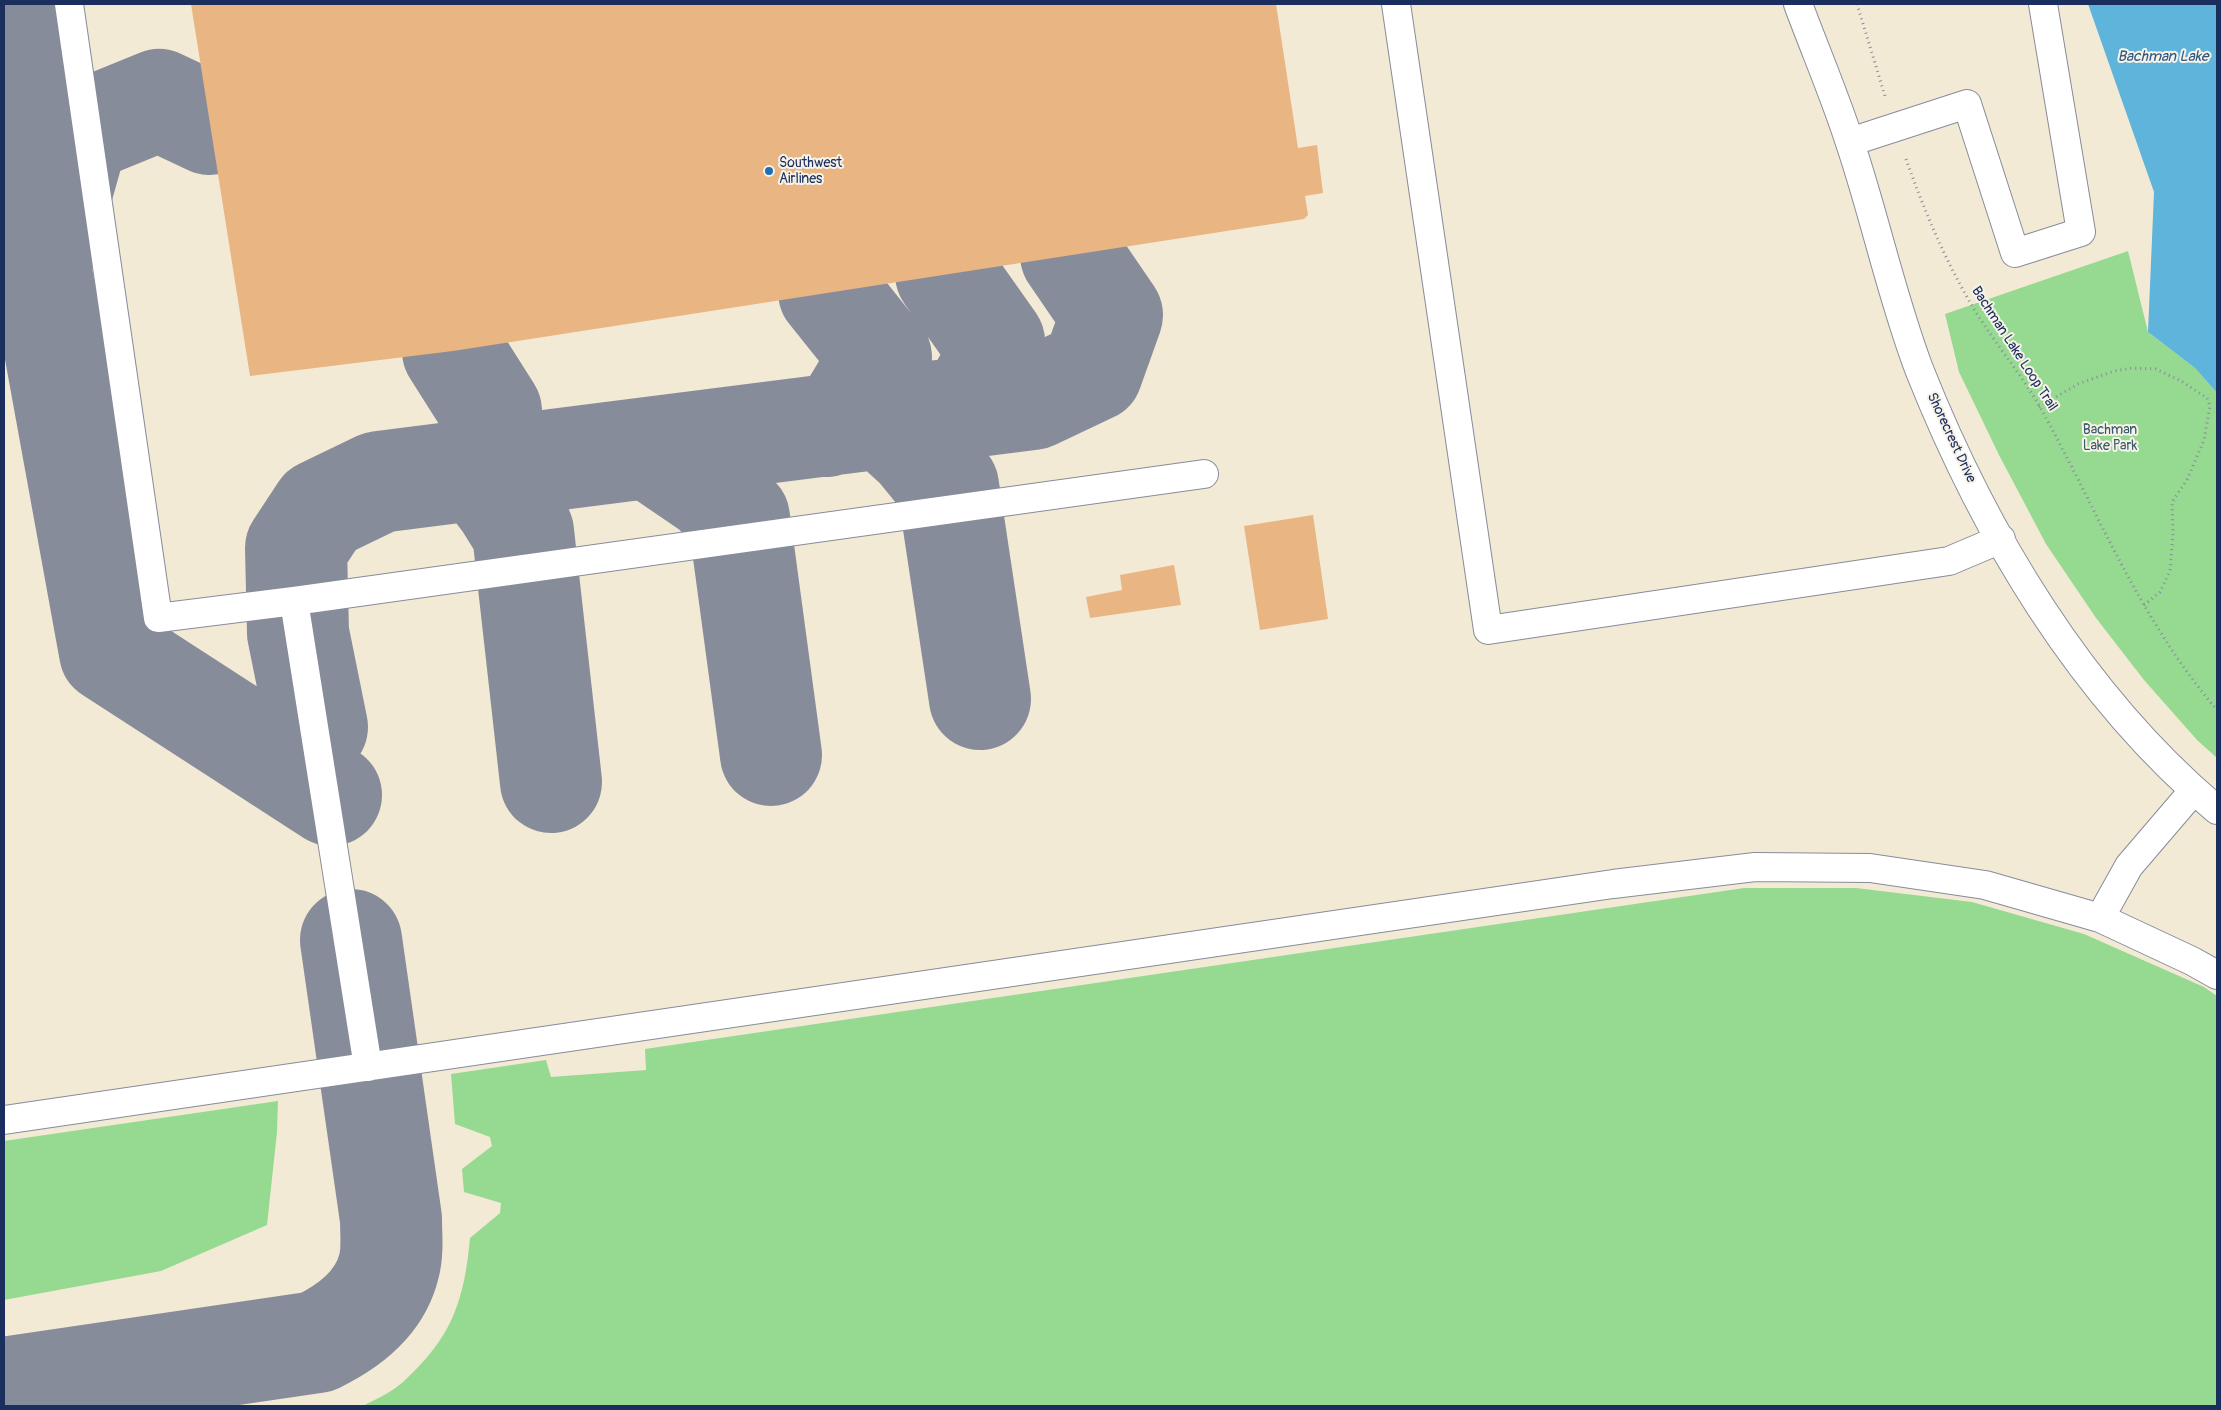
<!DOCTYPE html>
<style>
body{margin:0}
#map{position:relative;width:2221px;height:1410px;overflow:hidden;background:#f3ead5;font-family:Pangolin,sans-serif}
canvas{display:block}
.frame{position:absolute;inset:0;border:5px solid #1b2f5e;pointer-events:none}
</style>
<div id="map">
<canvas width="2221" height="1410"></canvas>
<div class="frame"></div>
</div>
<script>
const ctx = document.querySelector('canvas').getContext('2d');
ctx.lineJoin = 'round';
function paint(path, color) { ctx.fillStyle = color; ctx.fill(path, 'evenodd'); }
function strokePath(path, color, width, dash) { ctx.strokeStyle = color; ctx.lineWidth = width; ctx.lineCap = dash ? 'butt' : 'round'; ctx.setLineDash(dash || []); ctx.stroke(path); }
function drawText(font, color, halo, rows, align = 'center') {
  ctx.font = font + ' Pangolin,sans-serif'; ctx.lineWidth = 4; ctx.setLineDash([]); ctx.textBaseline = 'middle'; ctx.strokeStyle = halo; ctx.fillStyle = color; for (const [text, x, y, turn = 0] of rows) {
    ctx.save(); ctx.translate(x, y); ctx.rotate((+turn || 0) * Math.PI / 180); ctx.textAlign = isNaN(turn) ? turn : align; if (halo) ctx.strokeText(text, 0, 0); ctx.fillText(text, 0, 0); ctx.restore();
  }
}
const green = new Path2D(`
 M2128,251L2148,332L2195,368L2217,393V758L2197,740L2144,680L2096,618L2046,544L1999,455L1959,372L1945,314Z
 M1744,888H1856L1972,902L2084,934L2204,987L2217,996V1406H363C376,1399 392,1392 403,1382C451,1338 464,1303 470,1238L500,1213L501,1203L464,1192L462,1169L492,1146L490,1137L455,1124L451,1074L546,1060L551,1077L646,1070L645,1049Z
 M278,1101L277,1132L267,1225L161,1271L4,1300V1141Z`);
const water = new Path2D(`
 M2088,4H2217V393L2195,368L2148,332L2154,192Z`);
const taxiway = new Path2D(`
 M7,4L40,267L110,652L331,795
 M46,246L78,133L159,100L210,124
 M946,274L994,342L990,371L969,407
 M453,351L491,411L493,455L479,469L505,503L523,532L551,782
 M884,418L917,448L948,486L980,699
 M826,426L846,415L881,357L829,292
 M650,448L713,491L739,518L771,755
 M317,727L298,633L296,548L321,510L379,482L1033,399L1092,371L1112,315L1071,255
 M4,1388L317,1342C350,1326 380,1303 389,1266C393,1251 391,1234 391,1219L351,940`);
const building = new Path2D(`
 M191,4H1276L1298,148L1317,145L1323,193L1305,196L1308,215L1304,219L453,351L250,376Z
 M1313,515L1328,619L1260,630L1244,526Z
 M1174,565L1181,605L1090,618L1086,597L1122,590L1120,575Z`);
const path = new Path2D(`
 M1857,4L1885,96
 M1906,159C1923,207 1942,253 1967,297C1988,335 2018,369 2040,407C2097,510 2140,620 2217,710
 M2039,407L2078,384L2114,371L2132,368L2156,369L2181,381L2207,398L2210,406L2204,440L2187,480L2172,502L2173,533L2170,571L2160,592L2143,606`);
const minor = new Path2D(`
 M69,4L158,618L294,601L1204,474
 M1396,4L1488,630L1949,561L2001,539
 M1798,4C1815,50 1835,96 1850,143C1875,217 1891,295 1919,369C1984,533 2081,696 2217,810
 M1850,142L1967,104L2015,253L2081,232L2043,4
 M294,601L368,1067
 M2100,918L2129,866L2194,790
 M4,1120L1613,884L1755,867L1870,868L1985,885L2100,918L2192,961L2217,975`);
const markers = [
 [769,171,5,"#1f6fb2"]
];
const poiNames = [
 ["Southwest",779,163],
 ["Airlines",779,179]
];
const streetNames = [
 ["Bachman Lake Loop Trail",2014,349,57],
 ["Shorecrest Drive",1951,438,65]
];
const parkNames = [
 ["Bachman",2110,430],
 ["Lake Park",2110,446]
];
const waterNames = [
 ["Bachman Lake",2163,57]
];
paint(green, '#96d991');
paint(water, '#5fb4db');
strokePath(taxiway, '#878c9a', 102);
paint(building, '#e9b583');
strokePath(minor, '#878c9a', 30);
strokePath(path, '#878c9a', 3, [1, 4]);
strokePath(minor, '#fff', 28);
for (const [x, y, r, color] of markers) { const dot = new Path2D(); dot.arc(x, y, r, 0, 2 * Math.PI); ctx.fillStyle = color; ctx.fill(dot); strokePath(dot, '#f7f3e8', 2); }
drawText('14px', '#1b2f5e', '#f7f3e8', poiNames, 'left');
drawText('14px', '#1b2f5e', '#f7f3e8', streetNames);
drawText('14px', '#3a5a6b', '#f7f3e8', parkNames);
drawText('italic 15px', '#2f5784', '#f7f3e8', waterNames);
</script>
